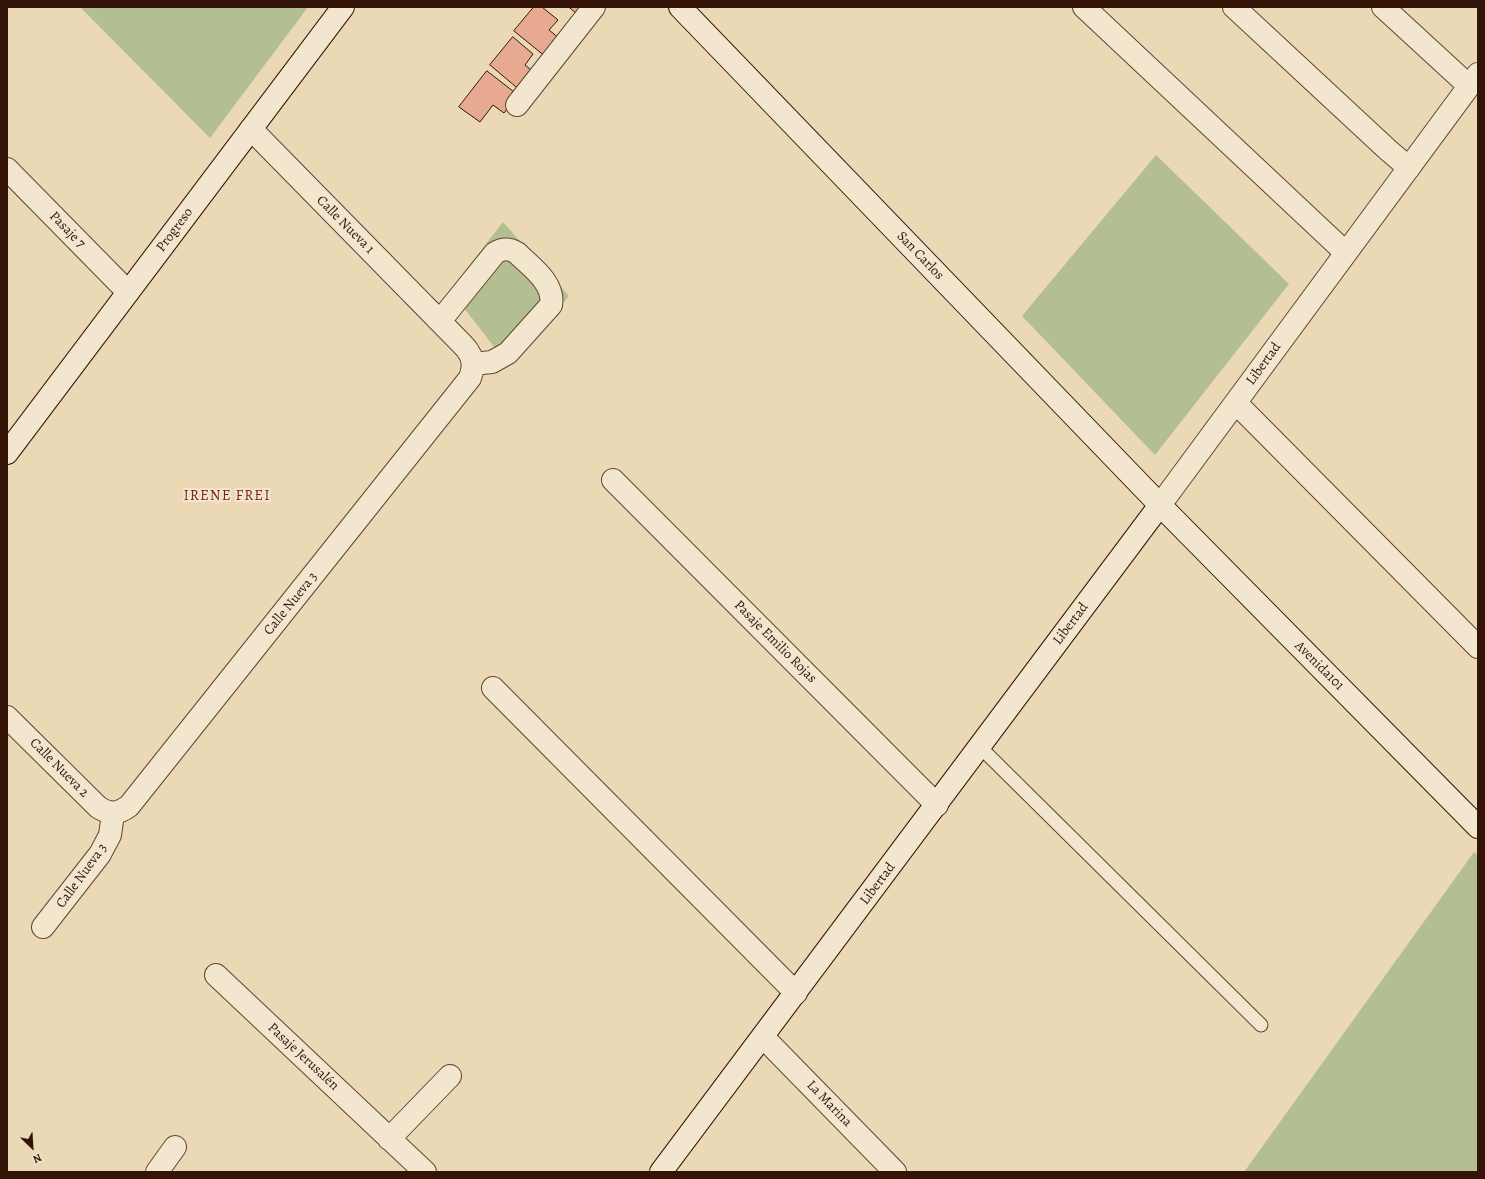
<!DOCTYPE html>
<meta charset="utf-8">
<style>
body{margin:0}
#map{position:relative;width:1485px;height:1179px;overflow:hidden;background:#ebd8b5;font-family:Alegreya,serif}
canvas{display:block}
.frame{position:absolute;inset:0;border:8px solid #331406;pointer-events:none}
.north{position:absolute;left:12px;top:1127px;width:40px;height:40px;-webkit-text-stroke:3px #f2e6cf;paint-order:stroke;rotate:155deg;font-size:11px;font-weight:700;line-height:16px;text-align:center;color:#331406}
.north::after{content:'';display:block;margin:auto;width:14px;height:18px;background:#331406;clip-path:polygon(50% 0,100% 100%,50% 72%,0 100%)}
</style>
<div id="map">
<canvas width="1485" height="1179"></canvas>
<div class="frame"></div>
<div class="north">N</div>
</div>
<script>
const ctx = document.querySelector('canvas').getContext('2d');
ctx.lineJoin = 'round';
function paint(path, color) { ctx.fillStyle = color; ctx.fill(path, 'evenodd'); }
function strokePath(path, color, width, dash) { ctx.strokeStyle = color; ctx.lineWidth = width; ctx.lineCap = dash ? 'butt' : 'round'; ctx.setLineDash(dash || []); ctx.stroke(path); }
function drawText(font, color, halo, rows, align = 'center') {
  ctx.font = font + ' Alegreya,serif'; ctx.lineWidth = 4; ctx.setLineDash([]); ctx.textBaseline = 'middle'; ctx.strokeStyle = halo; ctx.fillStyle = color; for (const [text, x, y, turn = 0] of rows) {
    ctx.save(); ctx.translate(x, y); ctx.rotate((+turn || 0) * Math.PI / 180); ctx.textAlign = isNaN(turn) ? turn : align; if (halo) ctx.strokeText(text, 0, 0); ctx.fillText(text, 0, 0); ctx.restore();
  }
}
const green = new Path2D(`
 M80,7H308L210,138Z
 M1156,155L1289,284L1155,455L1022,316Z
 M503,222L569,296L509,366L450,290Z
 M1474,852L1478,856V1172H1244Z`);
const building = new Path2D(`
 M534,7H542L558,20L549,30L560,39L546,57L514,31Z
 M569,7H586L579,15Z
 M513,37L533,54L525,65L536,74L522,92L490,65Z
 M487,71L518,95L504,113L493,105L480,122L459,107Z`);
const lane = new Path2D(`
 M980,747L1261,1025`);
const street = new Path2D(`
 M1084,7L1346,253
 M1234,7L1388,150L1409,168
 M1383,7L1469,86
 M517,105L594,7
 M7,169L128,292
 M440,321L495,253C503,248 509,248 517,253C531,267 555,283 551,305L508,353L492,362L473,364
 M1236,403L1478,647
 M613,480L937,805
 M1160,505L1478,74
 M493,688L796,993
 M7,717L98,807C110,815 118,814 129,806L470,378C475,365 473,355 463,345L251,129
 M43,927L100,854L110,835L113,814
 M216,975L425,1172
 M763,1037L895,1172
 M389,1139L450,1076
 M157,1172L175,1147`);
const secondary = new Path2D(`
 M680,7L1160,505L1478,827
 M7,453L343,7
 M661,1172L1160,505`);
const streetNames = [
 ["Calle Nueva 1",345,225,45],
 ["Pasaje 7",67,230,46],
 ["Progreso",175,230,-53],
 ["San Carlos",920,256,46],
 ["Libertad",1264,364,-54],
 ["Calle Nueva 3",291,604,-51],
 ["Libertad",1071,624,-53],
 ["Pasaje Emilio Rojas",775,642,45],
 ["Avenida101",1319,666,45],
 ["Calle Nueva 2",59,768,45],
 ["Calle Nueva 3",82,876,-54],
 ["Libertad",878,884,-53],
 ["Pasaje Jerusalén",303,1057,43],
 ["La Marina",829,1104,46]
];
const neighbourhoodNames = [
 ["IRENE FREI",227,496]
];
paint(green, '#b3bf91');
paint(building, '#e7aa90');
strokePath(building, '#331406', 1);
strokePath(lane, '#614532', 15);
strokePath(street, '#614532', 24);
strokePath(secondary, '#331406', 24);
strokePath(lane, '#f2e6cf', 13);
strokePath(street, '#f2e6cf', 22);
strokePath(secondary, '#f2e6cf', 22);
drawText('14px', '#331406', '#f2e6cf', streetNames);
ctx.letterSpacing = '1px';
drawText('15px', '#7a1f14', '#f2e6cf', neighbourhoodNames);
ctx.letterSpacing = '0px';
</script>
